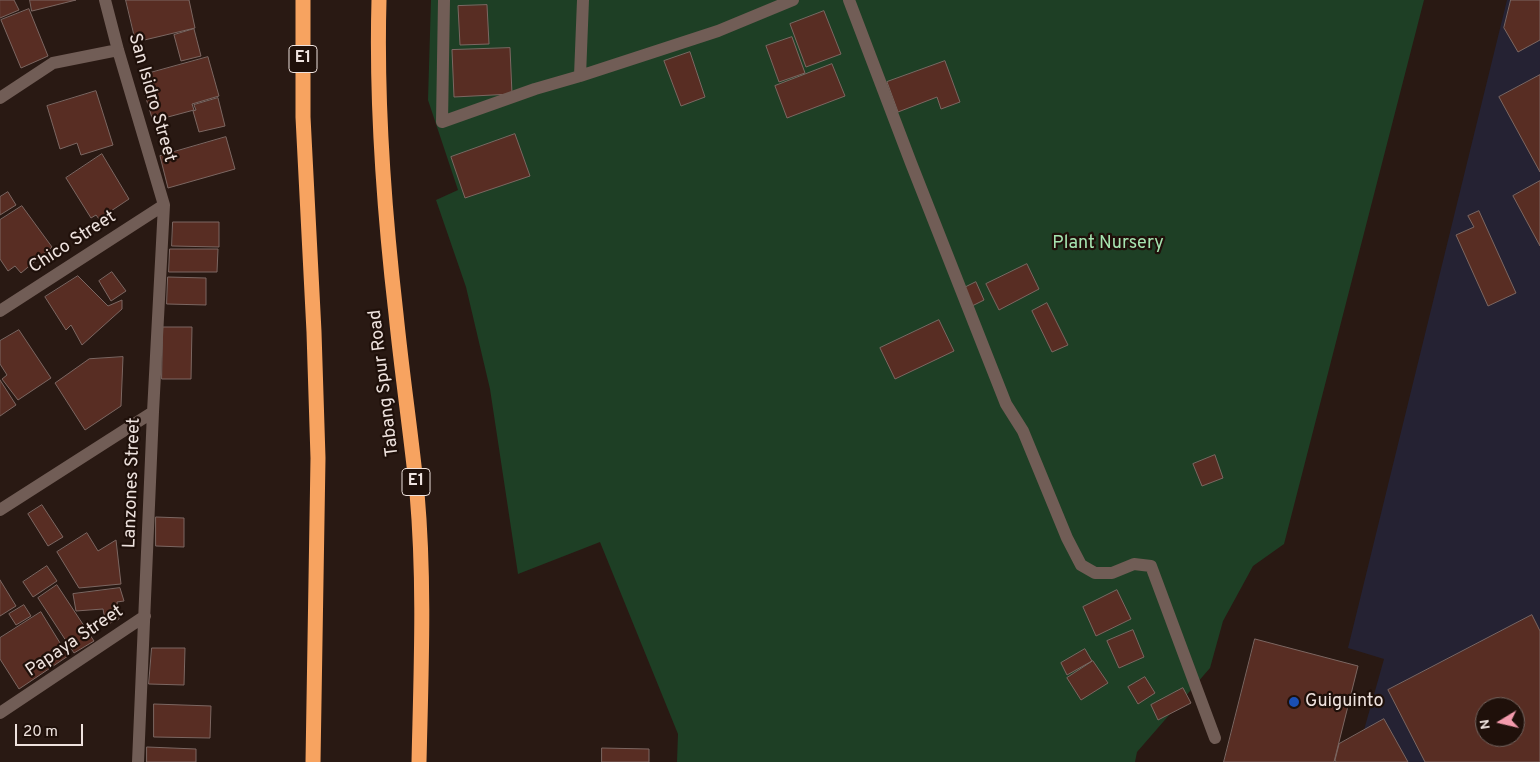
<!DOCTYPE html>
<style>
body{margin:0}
#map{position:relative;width:1540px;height:762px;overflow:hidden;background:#291913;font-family:Overpass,sans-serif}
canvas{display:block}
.north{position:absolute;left:1475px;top:697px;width:50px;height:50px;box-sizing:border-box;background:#1f100a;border:1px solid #72645f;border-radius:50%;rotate:261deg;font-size:14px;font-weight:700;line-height:20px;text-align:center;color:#eee2de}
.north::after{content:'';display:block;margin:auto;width:18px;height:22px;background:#f39aac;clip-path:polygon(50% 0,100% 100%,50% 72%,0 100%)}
.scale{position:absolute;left:15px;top:724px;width:68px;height:22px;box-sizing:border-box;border:2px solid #eee2de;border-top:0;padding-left:6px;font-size:15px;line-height:18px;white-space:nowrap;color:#eee2de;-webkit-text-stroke:4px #1f100a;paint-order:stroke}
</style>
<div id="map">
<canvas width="1540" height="762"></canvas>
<div class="north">N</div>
<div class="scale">20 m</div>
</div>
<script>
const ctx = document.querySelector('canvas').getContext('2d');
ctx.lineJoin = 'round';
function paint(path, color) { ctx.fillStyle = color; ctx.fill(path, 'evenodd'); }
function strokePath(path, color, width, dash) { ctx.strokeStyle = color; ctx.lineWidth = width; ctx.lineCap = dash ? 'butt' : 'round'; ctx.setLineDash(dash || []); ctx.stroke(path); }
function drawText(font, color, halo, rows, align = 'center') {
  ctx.font = font + ' Overpass,sans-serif'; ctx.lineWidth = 4.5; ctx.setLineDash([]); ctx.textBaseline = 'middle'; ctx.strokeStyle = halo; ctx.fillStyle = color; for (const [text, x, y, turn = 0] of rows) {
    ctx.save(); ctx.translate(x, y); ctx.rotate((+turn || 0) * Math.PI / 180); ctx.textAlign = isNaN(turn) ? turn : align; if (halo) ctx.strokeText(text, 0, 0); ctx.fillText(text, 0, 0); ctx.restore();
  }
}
const industrial = new Path2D(`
 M1507,0H1540V762H1355L1384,659L1348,648ZM1485,707H1515V737H1485Z`);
const green = new Path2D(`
 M431,0H1424L1284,544L1253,566L1223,621L1210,668L1137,752L1135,762H677L678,734L600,542L518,574L490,389L466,287L436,200L458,190L428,100Z`);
const building = new Path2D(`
 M0,0H14L19,10L0,18Z
 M30,0H76L32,11Z
 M126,0H189L195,28L136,42Z
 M1511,0H1540V40L1518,52L1504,28Z
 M487,5L489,44L460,45L458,6Z
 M29,9L48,56L21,68L1,20Z
 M824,11L841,54L806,67L790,24Z
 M194,29L201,56L181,61L174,35Z
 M792,37L805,73L779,82L766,46Z
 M510,48L512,94L454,97L452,50Z
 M690,52L705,97L681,106L664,61Z
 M208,57L219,96L192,104L194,110L153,121L145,95L155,91L150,73Z
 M945,61L960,102L941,109L937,97L898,112L887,82Z
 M832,64L845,96L787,118L775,86Z
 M1540,75V172L1499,97Z
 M96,91L113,145L81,155L77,143L60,149L47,106Z
 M218,98L225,126L199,132L193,111L196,110L194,105Z
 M515,134L530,176L465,198L451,157Z
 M226,137L235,169L168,188L160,156Z
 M102,154L129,199L99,219L96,215L91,218L66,178Z
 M1540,181V246L1513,196Z
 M8,192L16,205L0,215V197Z
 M22,206L52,247L21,273L15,266L8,271L0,259V220Z
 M1479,211L1516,293L1488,306L1456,235L1474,227L1468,216Z
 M173,222H219V247L172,246Z
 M170,249H218L217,272H169Z
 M1027,264L1039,289L999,310L986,284Z
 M112,272L126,291L111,301L99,281Z
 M78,276L108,306L122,300V309L82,345L71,325L66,330L45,297Z
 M168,277L206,278V305L167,304Z
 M976,282L984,300L970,307L962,289Z
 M1047,303L1068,345L1052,352L1032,311Z
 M939,320L954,351L895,379L880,348Z
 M163,327H192L191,379H162Z
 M19,330L51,378L18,400L2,379L7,375L0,364V341Z
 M123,357L121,406L85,430L55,383L89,359Z
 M0,380L16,405L0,416Z
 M1215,455L1223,478L1202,486L1193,464Z
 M42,505L63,537L48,546L28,514Z
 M156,517L184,518V547L156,546Z
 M87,533L98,551L116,540L121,584L79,588L57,552Z
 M47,566L57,581L33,597L23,582Z
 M0,580L16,606L0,616Z
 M57,585L94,641L74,653L38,598Z
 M120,588L124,601L117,602L119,619L106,625L103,609L76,611L73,594Z
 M1117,590L1131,619L1096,636L1083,607Z
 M24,605L31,616L16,625L9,614Z
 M41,612L68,656L19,689L0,659V638Z
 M1532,615L1540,631V762H1425L1388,690ZM1485,707H1515V737H1485Z
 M1133,630L1144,657L1119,668L1107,641Z
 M1255,639L1358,666L1334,762H1224Z
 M152,648H185L184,685L149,684Z
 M1085,649L1092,661L1067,675L1061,663Z
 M1093,661L1108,683L1081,700L1067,678Z
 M1145,677L1155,693L1138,704L1128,687Z
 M1183,688L1191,703L1158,720L1151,705Z
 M154,704L211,706L210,738L154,737Z
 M1384,719L1408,762H1336L1335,760L1339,744Z
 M147,747L196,749V762H147Z
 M602,748L649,749V762H602Z`);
const minor = new Path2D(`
 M105,0L118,50L164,205L153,412L138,762
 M444,0L442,122L535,89L580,76L718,31L793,0
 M849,0L911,163L1006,404L1023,431L1067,538L1081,565L1095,573H1112L1134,564L1151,566L1215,738
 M580,76L583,0
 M0,98L53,63L118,50
 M0,311L164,205
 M0,510L153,412
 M0,713L145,616`);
const highway = new Path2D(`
 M303,0V117L314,332L318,458L313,762
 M379,0C376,105 384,210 396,314C402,374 411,434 417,493C425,583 421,673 419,762`);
const markers = [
 [1294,702,6,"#1a4fb4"]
];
const shields = [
 [303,59,28],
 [416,482,28]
];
const shieldNames = [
 ["E1",303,59],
 ["E1",416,482]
];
const streetNames = [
 ["San Isidro Street",151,98,74],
 ["Chico Street",73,243,-33],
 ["Tabang Spur Road",385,383,-97],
 ["Lanzones Street",133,483,-88],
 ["Papaya Street",75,642,-34]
];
const parkNames = [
 ["Plant Nursery",1108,244]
];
const poiNames = [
 ["Guiguinto",1305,702]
];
paint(industrial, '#252233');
paint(green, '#1e3f25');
paint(building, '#582d23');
strokePath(building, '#7c6762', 1);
strokePath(minor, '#715d56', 12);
strokePath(highway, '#f7a360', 15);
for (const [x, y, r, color] of markers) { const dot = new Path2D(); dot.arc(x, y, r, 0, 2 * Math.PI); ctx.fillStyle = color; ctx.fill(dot); strokePath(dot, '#1f100a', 2); }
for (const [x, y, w] of shields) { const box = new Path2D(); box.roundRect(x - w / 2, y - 13.5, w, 27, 4); ctx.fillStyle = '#1f100a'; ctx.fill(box); strokePath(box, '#eee2de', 1); }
drawText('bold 16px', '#eee2de', null, shieldNames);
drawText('18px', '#eee2de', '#1f100a', streetNames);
drawText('18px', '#a6e5b1', '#1f100a', parkNames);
drawText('18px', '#eee2de', '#1f100a', poiNames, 'left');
</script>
